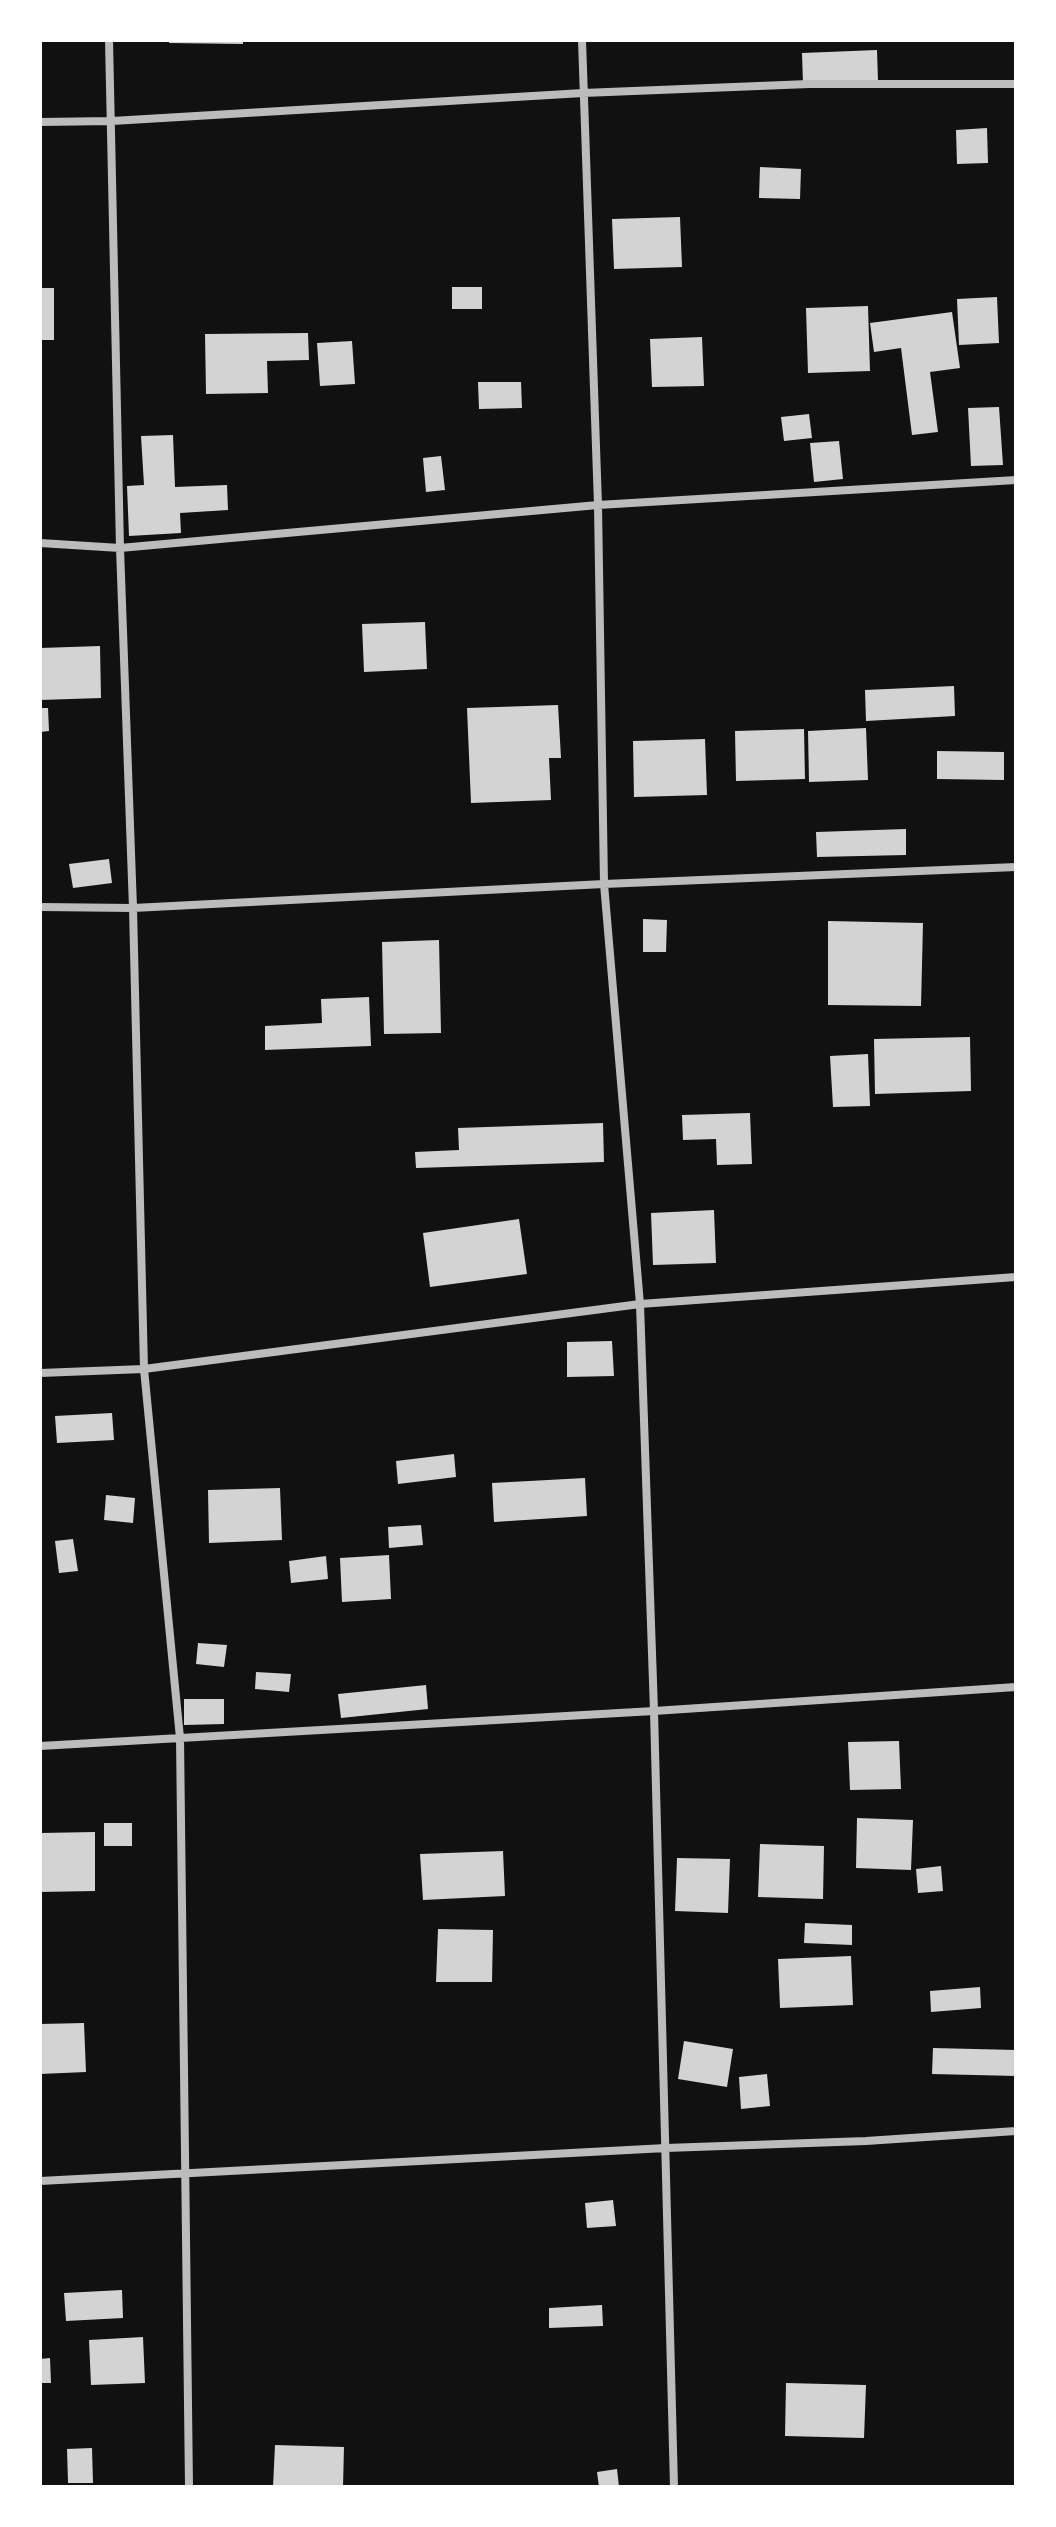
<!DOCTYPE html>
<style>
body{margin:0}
#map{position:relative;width:1056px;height:2527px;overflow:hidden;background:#111;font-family:"Fira Sans",sans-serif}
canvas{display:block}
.frame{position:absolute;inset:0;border:42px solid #fff;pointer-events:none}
</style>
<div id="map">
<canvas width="1056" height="2527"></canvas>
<div class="frame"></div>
</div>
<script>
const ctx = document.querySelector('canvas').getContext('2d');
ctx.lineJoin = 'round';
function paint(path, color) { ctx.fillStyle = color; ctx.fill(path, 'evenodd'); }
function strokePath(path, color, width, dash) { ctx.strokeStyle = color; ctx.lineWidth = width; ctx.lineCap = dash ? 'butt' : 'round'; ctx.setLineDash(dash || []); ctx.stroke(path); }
const building = new Path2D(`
 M169,40H243V44L169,43Z
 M877,50L878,81L803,84L802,53Z
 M987,128L988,163L957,164L956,130Z
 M760,167L801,169L800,199L759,198Z
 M680,217L682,267L614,269L612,219Z
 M452,287H482V309H452Z
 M40,288H54V340H40Z
 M997,297L999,343L959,345L957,299Z
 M868,306L870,371L808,373L806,308Z
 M952,312L960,368L930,372L938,432L912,435L901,348L874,352L870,323Z
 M308,333L309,360L267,361L268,393L206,394L205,334Z
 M702,337L704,386L652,387L650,339Z
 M352,341L355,384L320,386L317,343Z
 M478,382H521L522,408L479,409Z
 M999,407L1003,465L971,466L968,408Z
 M809,414L812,438L784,441L781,417Z
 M173,435L175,487L227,485L228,510L180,513L181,533L129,536L127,486L144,485L141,436Z
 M839,441L843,479L814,482L810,443Z
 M441,456L445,490L426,492L423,458Z
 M425,622L427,669L364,672L362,624Z
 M100,646L101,698L40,700V648Z
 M954,686L955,716L866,721L865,690Z
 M558,705L561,758H549L551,800L471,803L467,708Z
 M40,708H48L49,731L40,732Z
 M866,728L868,780L809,782L808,731Z
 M804,729L805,779L736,781L735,731Z
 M705,739L707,795L634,797L633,741Z
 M937,751L1004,752V780L937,779Z
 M906,829V855L817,857L816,832Z
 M109,859L112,883L73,888L69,864Z
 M643,919L667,920L666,952H643Z
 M828,921L923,923L921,1006L828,1005Z
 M439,940L441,1033L384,1034L382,942Z
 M369,997L371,1046L265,1050V1026L322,1023L321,999Z
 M970,1037L971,1091L875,1094L874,1039Z
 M868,1054L870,1106L833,1107L830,1056Z
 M750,1113L752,1164L717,1165L716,1139L683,1140L682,1115Z
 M603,1123L604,1162L416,1168L415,1152L459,1150L458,1128Z
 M714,1210L716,1263L653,1265L651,1213Z
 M519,1219L527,1274L430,1287L423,1233Z
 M612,1341L614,1376L567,1377V1342Z
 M112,1413L114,1440L57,1443L55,1416Z
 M454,1454L456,1477L398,1484L396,1461Z
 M585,1478L587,1516L494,1522L492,1483Z
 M280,1488L282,1540L209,1543L208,1490Z
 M106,1495L135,1498L133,1523L104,1520Z
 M421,1525L423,1545L389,1548L388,1527Z
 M73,1539L78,1571L59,1573L55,1541Z
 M389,1555L391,1599L342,1602L340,1558Z
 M326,1556L328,1579L291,1583L289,1561Z
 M198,1643L227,1645L224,1667L196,1664Z
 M256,1672L291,1674L289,1692L255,1689Z
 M426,1685L428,1709L341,1718L338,1694Z
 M184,1699H224V1724L184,1725Z
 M899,1741L901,1789L850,1790L848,1742Z
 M857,1818L913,1820L911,1870L856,1868Z
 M104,1823H132V1846H104Z
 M95,1832V1891L40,1892V1833Z
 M760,1844L824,1846L823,1899L758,1897Z
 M503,1851L505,1896L423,1900L420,1854Z
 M677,1858L730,1859L728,1913L675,1911Z
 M941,1866L943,1891L918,1893L916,1869Z
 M805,1923L852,1925V1945L804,1943Z
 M438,1929L493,1930L492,1982H436Z
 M851,1956L853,2005L780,2008L778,1959Z
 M980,1987L981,2008L931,2012L930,1991Z
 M84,2023L86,2072L40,2074V2024Z
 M684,2041L733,2049L727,2087L678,2079Z
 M933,2048L1016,2050V2076L932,2074Z
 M767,2074L770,2106L741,2109L739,2077Z
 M613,2200L616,2226L587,2228L585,2203Z
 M122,2290L123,2318L66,2321L64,2293Z
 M602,2305L603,2326L549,2328V2308Z
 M143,2337L145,2383L91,2385L89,2340Z
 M50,2358L51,2383H40V2359Z
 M786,2383L866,2385L864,2438L785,2436Z
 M275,2445L344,2447L343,2487H273Z
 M92,2448L93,2483H68L67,2449Z
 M617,2469L619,2487H599L597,2472Z`);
const minor = new Path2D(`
 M109,40L120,548L133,908L144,1369L180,1738L189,2487
 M582,40L598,505L604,884L640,1304L654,1711L674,2487
 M40,122L112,121L583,93L809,84H1016
 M40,543L120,548L598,505L1016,480
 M40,907L133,908L604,884L1016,867
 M40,1373L144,1369L640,1304L1016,1277
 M40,1746L654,1711L1016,1687
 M40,2181L666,2148L866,2141L1016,2131`);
paint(building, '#d3d3d3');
strokePath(minor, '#bcbcbc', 8);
</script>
